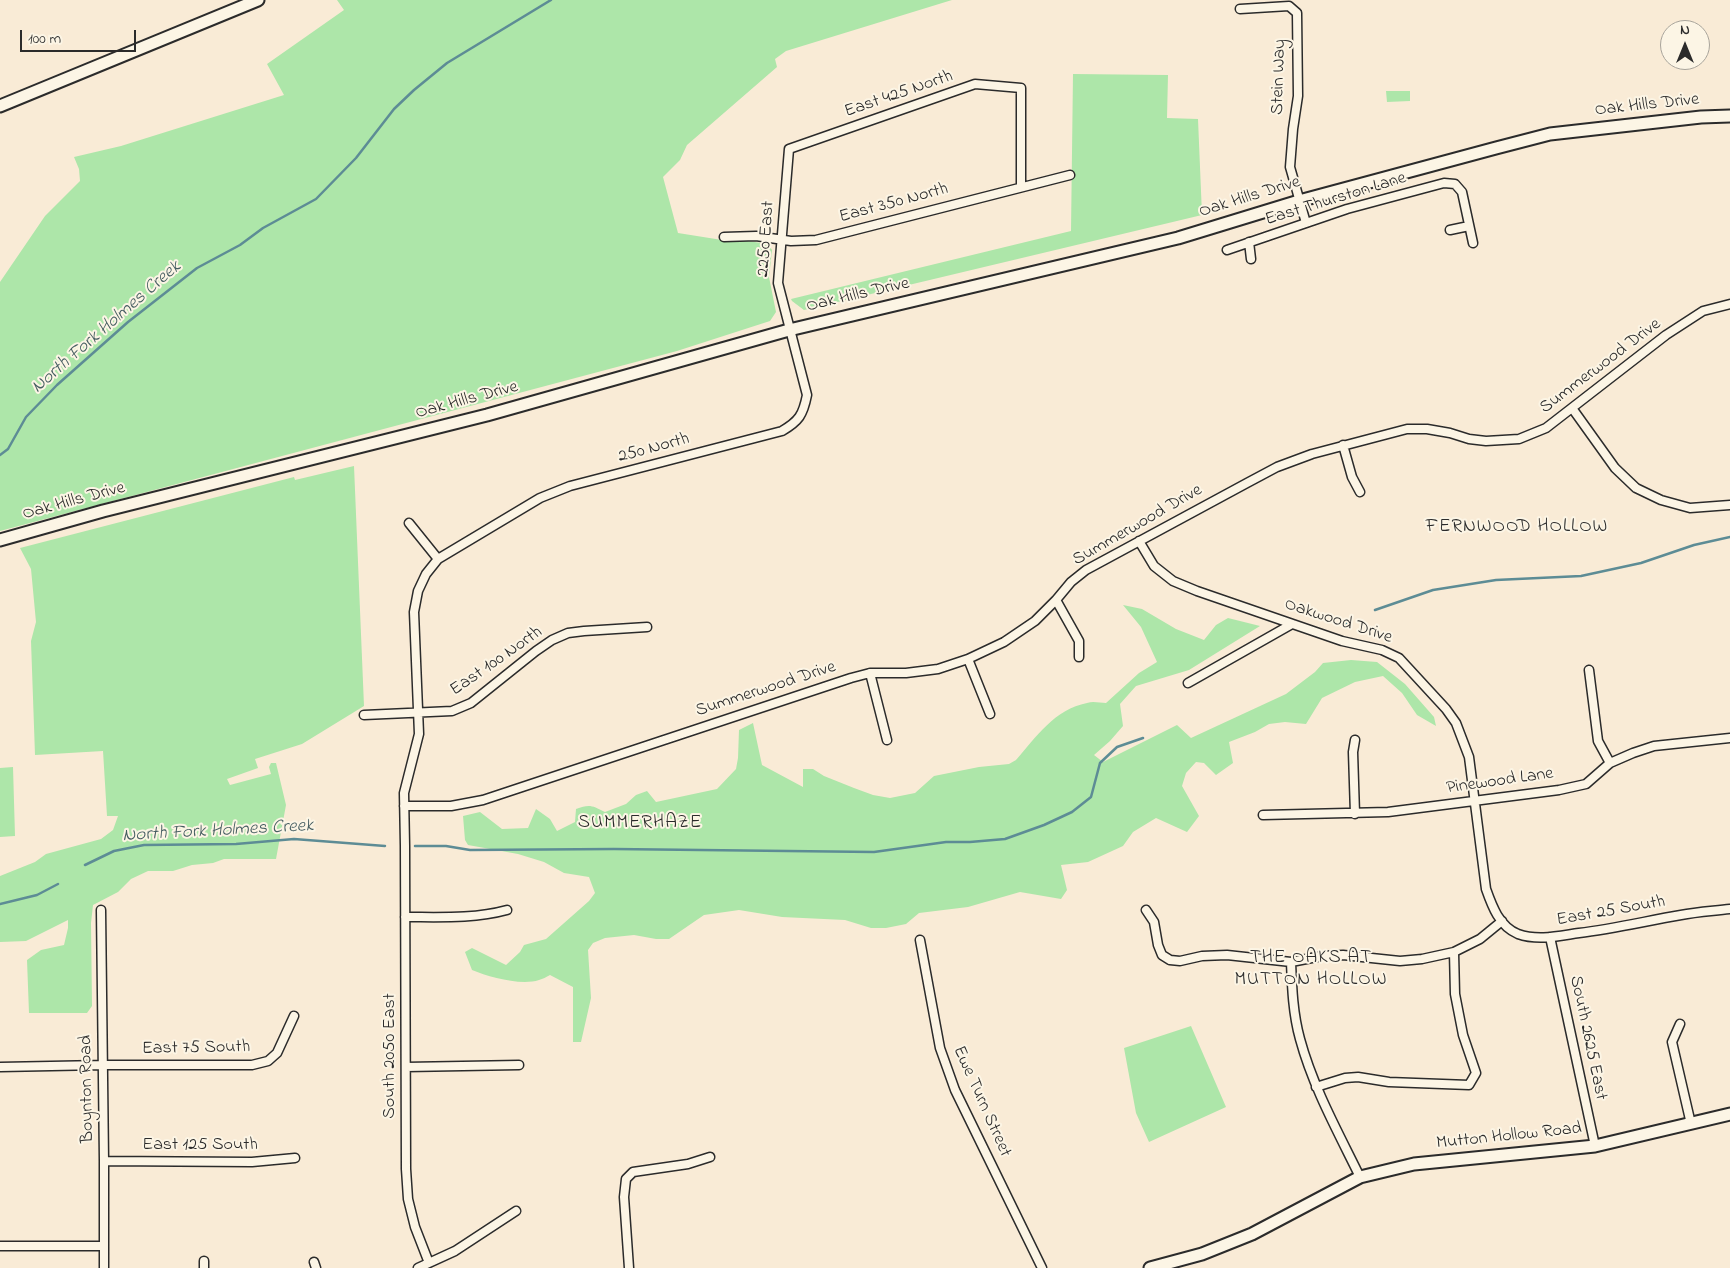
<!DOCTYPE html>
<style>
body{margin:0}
#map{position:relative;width:1730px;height:1268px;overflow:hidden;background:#f9ebd6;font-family:"Indie Flower",sans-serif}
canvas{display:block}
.north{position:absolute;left:1660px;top:20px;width:50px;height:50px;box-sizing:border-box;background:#fcf5e5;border:1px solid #a8a49b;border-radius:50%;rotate:0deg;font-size:14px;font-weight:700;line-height:20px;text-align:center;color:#2b2b2b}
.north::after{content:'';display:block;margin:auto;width:18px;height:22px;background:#2b2b2b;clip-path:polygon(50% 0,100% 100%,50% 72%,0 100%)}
.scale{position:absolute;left:20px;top:30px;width:116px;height:22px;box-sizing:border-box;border:2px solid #2b2b2b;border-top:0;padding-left:6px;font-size:15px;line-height:18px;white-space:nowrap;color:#2b2b2b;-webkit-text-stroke:4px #fcf5e5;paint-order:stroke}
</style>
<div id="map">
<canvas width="1730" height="1268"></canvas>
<div class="north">N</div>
<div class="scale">100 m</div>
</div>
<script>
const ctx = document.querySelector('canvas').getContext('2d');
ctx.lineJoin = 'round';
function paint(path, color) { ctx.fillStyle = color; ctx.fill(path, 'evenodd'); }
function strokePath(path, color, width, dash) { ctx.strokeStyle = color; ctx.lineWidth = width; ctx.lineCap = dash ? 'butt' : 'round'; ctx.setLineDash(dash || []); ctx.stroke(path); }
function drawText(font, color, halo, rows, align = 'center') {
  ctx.font = font + ' "Indie Flower",sans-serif'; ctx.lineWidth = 4; ctx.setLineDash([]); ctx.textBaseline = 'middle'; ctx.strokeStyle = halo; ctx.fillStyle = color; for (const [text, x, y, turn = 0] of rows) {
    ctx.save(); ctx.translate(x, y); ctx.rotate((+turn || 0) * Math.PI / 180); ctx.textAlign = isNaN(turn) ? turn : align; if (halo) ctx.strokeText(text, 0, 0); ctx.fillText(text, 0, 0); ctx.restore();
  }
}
const green = new Path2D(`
 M337,0H952L786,51L775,59L777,67L687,145L680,160L663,177L678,233L722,240H741L768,244L772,250L769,277L776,312L770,321L677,351L0,531V282L45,216L80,181L79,169L74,157L121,146L284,95L267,64L344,10Z
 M1073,74L1168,75L1167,118L1198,119L1202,215L804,310L792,301L791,299L1071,231Z
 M1386,91H1410V101L1387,102Z
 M354,466L364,706L302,744L255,759L258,768L227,779L230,785L271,774L269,767L271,763H276L286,805L276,859H224L213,863L192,865L173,871H148L131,879L118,892L93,905L91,923L92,1006L87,1013H29L27,960L41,950L64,945L68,928V920L26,941L0,942V876L35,862L46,854L101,839L113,830L118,816H107L103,751L35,755L31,641L36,622L31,569L20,548L294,477L295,480Z
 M1123,605L1142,609L1176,629L1204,640L1216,625L1228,618L1260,626L1189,670L1136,686L1120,704L1123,726L1110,741L1094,755L1103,762L1177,725L1191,738L1286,694L1315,672L1323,663L1351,660L1377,662L1405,684L1434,717L1436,726L1417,715L1402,693L1383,676L1355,682L1322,698L1306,724L1285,722L1269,724L1255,732L1229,742L1233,763L1216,775L1204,763L1196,762L1186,773L1182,786L1199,816L1187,832L1156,818L1133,832L1123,846L1088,862L1061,865L1067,890L1061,899L1020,892L968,907L919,913L906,924L886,928H871L845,920L782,917L739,910L704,915L669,939H656L634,935L605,938L593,943L588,950L591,998L581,1042H573V987L550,975C546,977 543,979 539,980C521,986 489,977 472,970L465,952L472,948L506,965L520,952L524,945L546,939L589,901L595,893L589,877L564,873L544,862L518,854L468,845L465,840L463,816L480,812L502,829L528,828L536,809L550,819L557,831L575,822L576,809C589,804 592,805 605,812L626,804L636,795L647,791L656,802L717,789L736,769L738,758L739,730L753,723L762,765L803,787V769H813L824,776L854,788L873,795L890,798L915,793L934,776L979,767L1009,764L1016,760C1036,737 1055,709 1087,703C1093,701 1100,703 1106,703L1139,673L1157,662L1141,627Z
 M13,767L15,836L0,837V768Z
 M1191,1026L1226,1107L1149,1142L1136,1113L1124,1048Z`);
const stream = new Path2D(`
 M0,455L8,449L26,417L57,385L128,322L197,268L240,245L263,228L316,199L356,158L394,109L414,90L447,63L551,0
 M1375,610L1433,590L1496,580L1581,576L1641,563L1694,545L1730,537
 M1343,625L1349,622
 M415,846H446L470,850L614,849L874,852L946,842H970L1005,839L1044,825L1072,812L1091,797L1100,763L1117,747L1143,738
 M85,865L114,851L144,845L236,844L294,839L385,846
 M0,904L37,895L58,884`);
const street = new Path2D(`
 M1240,9L1289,6L1297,13L1298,96L1293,129L1290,167L1306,223
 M1450,230L1469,226
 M724,237L756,236L791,241L816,240L1070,175
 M1249,242L1251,259
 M1227,250L1347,209L1444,183L1455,184L1462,192L1473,243
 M1572,408L1615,468L1636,488L1661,500L1690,508L1730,505
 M1343,445L1352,477L1360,492
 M409,523L438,559
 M1139,541L1154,566L1173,581L1197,591L1342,641L1382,650L1399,658L1446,709L1456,723L1469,757L1486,889C1492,906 1499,926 1518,934C1538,941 1558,936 1579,933C1613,929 1646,921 1681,915C1697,912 1714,911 1730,909
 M1056,600L1079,641V657
 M968,659L990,714
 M1589,670L1598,741L1610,763
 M870,673L887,740
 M1188,683L1292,624
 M364,715L452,711L471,703L536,651L552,640L568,633L584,631L647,627
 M404,806H451L483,800L851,678L870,673H906L938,669L968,659L1004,642L1035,621L1056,600L1071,582L1086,570L1247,483L1277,467L1312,454L1407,429H1427L1450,433L1469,439L1486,441L1519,439L1546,428L1666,335L1703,311L1730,304
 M1355,814L1353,752L1355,740
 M1263,815L1388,812L1559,790L1586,784L1610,763L1633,753L1654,746L1730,738
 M101,910L104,1161V1268
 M1146,910L1154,922L1158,945L1162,955L1170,960L1180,961L1202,956L1227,955L1291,962L1322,956L1343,955L1400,961L1422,959L1454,952L1480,939L1502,921
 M405,917C439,917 474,919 507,910
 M1550,937L1595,1146
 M920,940L940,1048L955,1090L1042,1268
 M1291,962C1292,988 1293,1014 1300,1039C1313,1087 1338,1132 1360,1177
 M1680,1024L1672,1042L1691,1124
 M0,1067L102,1065H252L268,1061L277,1053L294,1016
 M406,1067L519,1065
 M1316,1087L1345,1078L1358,1077L1389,1082L1469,1085L1476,1073L1463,1035L1455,994L1454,952
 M104,1161L252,1162L295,1158
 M0,1246H104
 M204,1261V1268
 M314,1262L316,1268
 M429,1263L415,1227L408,1199L406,1169L405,846L404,793L419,734L414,612L418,591L426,574L438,559L540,498L570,486L782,431C799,421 803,415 807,395L778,283L789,149L975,84L1021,88V187
 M418,1268L455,1251L516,1211
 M629,1268L624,1197L626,1179L633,1172L688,1164L710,1157`);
const secondary = new Path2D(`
 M0,106L258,0
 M0,540L103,511L487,415L789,330L1178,238L1299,201L1496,148L1550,134L1701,117L1730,116
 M1150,1268L1202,1254L1252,1234L1360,1177L1414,1164L1595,1146L1730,1114`);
const streetNames = [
 ["Stein Way",1280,77,-88],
 ["East 425 North",899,95,-19],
 ["Oak Hills Drive",1647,106,-6],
 ["Oak Hills Drive",1250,198,-17],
 ["East Thurston Lane",1336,200,-17],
 ["East 350 North",894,204,-15],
 ["2250 East",767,239,-86],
 ["Oak Hills Drive",858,296,-13],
 ["Summerwood Drive",1601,367,-37],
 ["Oak Hills Drive",467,401,-15],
 ["250 North",654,449,-15],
 ["Oak Hills Drive",74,502,-15],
 ["Summerwood Drive",1138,526,-30],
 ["Oakwood Drive",1338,622,18],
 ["East 100 North",497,662,-35],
 ["Summerwood Drive",766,690,-18],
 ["Pinewood Lane",1500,782,-8],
 ["East 25 South",1611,912,-10],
 ["South 2625 East",1587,1038,78],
 ["East 75 South",196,1049,-1],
 ["South 2050 East",391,1056,-90],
 ["Boynton Road",88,1089,-91],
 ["Ewe Turn Street",981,1102,66],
 ["Mutton Hollow Road",1509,1137,-6],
 ["East 125 South",200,1146]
];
const waterNames = [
 ["North Fork Holmes Creek",107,328,-41],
 ["North Fork Holmes Creek",218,832,-3]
];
const neighbourhoodNames = [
 ["FERNWOOD HOLLOW",1517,528],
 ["SUMMERHAZE",640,824],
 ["THE OAKS AT",1311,959],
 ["MUTTON HOLLOW",1311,981]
];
paint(green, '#ade6a9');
strokePath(stream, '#5d8c95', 2.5);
strokePath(street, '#2b2b2b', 11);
strokePath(secondary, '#2b2b2b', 15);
strokePath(street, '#fcf5e5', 8);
strokePath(secondary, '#fcf5e5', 11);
drawText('18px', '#2b2b2b', '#fcf5e5', streetNames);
drawText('italic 19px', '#445c60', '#fcf5e5', waterNames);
ctx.letterSpacing = '1px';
drawText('19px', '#2b2b2b', '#fcf5e5', neighbourhoodNames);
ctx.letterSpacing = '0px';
</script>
